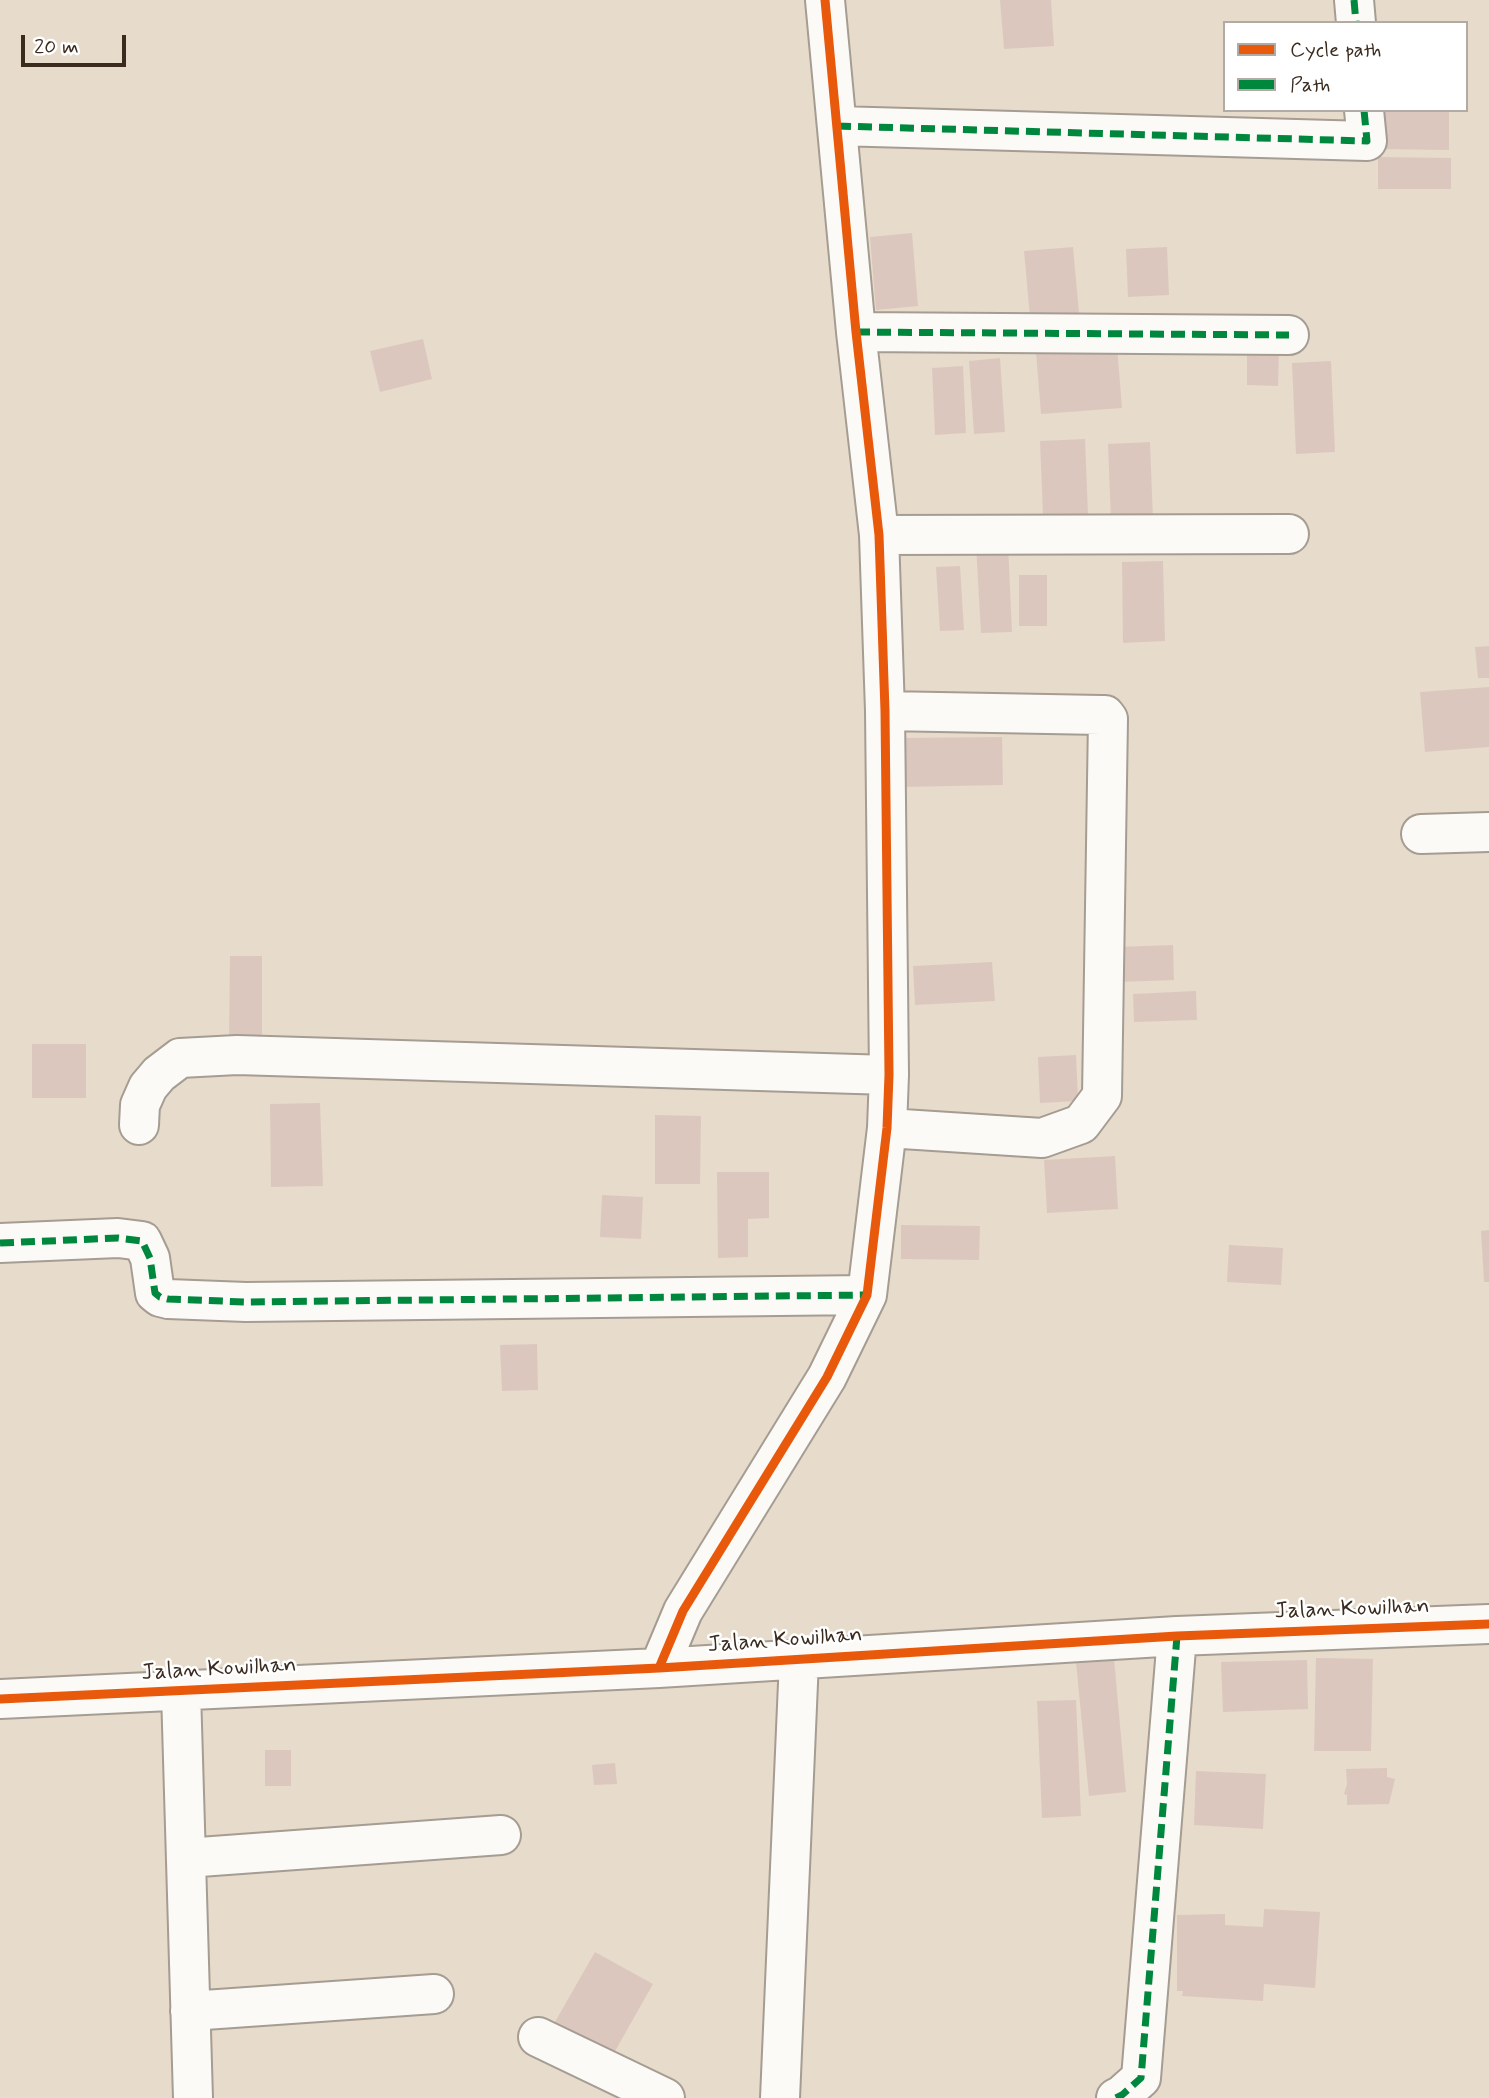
<!DOCTYPE html>
<style>
body{margin:0}
#map{position:relative;width:1489px;height:2098px;overflow:hidden;background:#e7dbcb;font-family:Mynerve,sans-serif}
canvas{display:block}
.legend{position:absolute;left:1223px;top:21px;width:245px;height:91px;box-sizing:border-box;background:#fff;border:2px solid #b1aaa5;margin:0;padding:9px 12px;list-style:none;font-size:21px;color:#3b2a1e}
.legend li{display:flex;align-items:center;gap:14px;height:35px}
.legend b{width:35px;border:2px solid #b1aaa5}
.scale{position:absolute;left:21px;top:35px;width:105px;height:32px;box-sizing:border-box;border:4px solid #3b2a1e;border-top:0;padding-left:9px;font-size:21px;line-height:24px;white-space:nowrap;color:#3b2a1e;-webkit-text-stroke:5px #fff;paint-order:stroke}
</style>
<div id="map">
<canvas width="1489" height="2098"></canvas>
<ul class="legend">
<li><b style="height:9px;background:#e8590c"></b>Cycle path</li>
<li><b style="height:9px;background:#00873e"></b>Path</li>
</ul>
<div class="scale">20 m</div>
</div>
<script>
const ctx = document.querySelector('canvas').getContext('2d');
ctx.lineJoin = 'round';
function paint(path, color) { ctx.fillStyle = color; ctx.fill(path, 'evenodd'); }
function strokePath(path, color, width, dash) { ctx.strokeStyle = color; ctx.lineWidth = width; ctx.lineCap = dash ? 'butt' : 'round'; ctx.setLineDash(dash || []); ctx.stroke(path); }
function drawText(font, color, halo, rows, align = 'center') {
  ctx.font = font + ' Mynerve,sans-serif'; ctx.lineWidth = 5; ctx.setLineDash([]); ctx.textBaseline = 'middle'; ctx.strokeStyle = halo; ctx.fillStyle = color; for (const [text, x, y, turn = 0] of rows) {
    ctx.save(); ctx.translate(x, y); ctx.rotate((+turn || 0) * Math.PI / 180); ctx.textAlign = isNaN(turn) ? turn : align; if (halo) ctx.strokeText(text, 0, 0); ctx.fillText(text, 0, 0); ctx.restore();
  }
}
const building = new Path2D(`
 M1000,0H1051L1054,46L1004,49Z
 M1380,110L1449,111V150L1379,149Z
 M1378,157L1451,158V189H1378Z
 M912,233L918,306L876,310L870,237Z
 M1073,247L1079,313L1030,317L1024,251Z
 M1167,247L1169,295L1128,297L1126,249Z
 M423,339L432,379L380,392L370,351Z
 M1117,346L1122,408L1041,414L1036,352Z
 M1247,349H1279L1278,386L1247,385Z
 M1000,358L1005,432L974,434L969,361Z
 M1331,361L1335,452L1296,454L1292,363Z
 M963,366L966,433L935,435L932,368Z
 M1085,439L1088,514L1043,516L1040,441Z
 M1150,442L1153,519L1111,521L1108,444Z
 M1008,543L1012,632L981,633L976,545Z
 M1163,561L1165,641L1123,643L1122,562Z
 M960,566L964,630L940,631L936,567Z
 M1019,575H1047V626H1019Z
 M1489,646V678H1478L1475,647Z
 M1489,687V747L1425,752L1420,692Z
 M1002,737L1003,785L902,787L901,738Z
 M1173,945L1174,980L1116,982L1115,947Z
 M230,956H262V1040H229Z
 M992,962L995,1001L915,1005L913,966Z
 M1196,991L1197,1020L1134,1022L1133,994Z
 M32,1044H86V1098H32Z
 M1076,1055L1078,1101L1040,1103L1038,1057Z
 M320,1103L323,1186L271,1187L270,1104Z
 M655,1115L701,1116L700,1184H655Z
 M1115,1156L1118,1209L1047,1213L1044,1160Z
 M717,1172H769V1218L748,1219V1257L718,1258Z
 M602,1195L643,1197L641,1239L600,1237Z
 M901,1225L980,1226L979,1260L901,1259Z
 M1489,1230V1282H1484L1481,1231Z
 M1229,1245L1283,1248L1281,1285L1227,1282Z
 M537,1344L538,1390L502,1391L500,1345Z
 M1114,1658L1126,1792L1089,1796L1076,1662Z
 M1316,1658L1373,1659L1371,1751H1314Z
 M1307,1660L1308,1709L1223,1712L1221,1662Z
 M1076,1700L1081,1816L1042,1818L1037,1701Z
 M265,1750H291V1786H265Z
 M615,1763L617,1784L594,1785L592,1765Z
 M1387,1768V1777L1395,1779L1389,1804L1347,1805V1795L1344,1794L1347,1784L1346,1769Z
 M1196,1771L1266,1774L1263,1829L1194,1825Z
 M1264,1909L1320,1912L1315,1988L1264,1984L1263,2001L1182,1996L1183,1991H1177V1915L1225,1914V1925L1263,1927Z
 M595,1952L653,1984L610,2060L552,2027Z`);
const minor = new Path2D(`
 M1354,0L1356,23
 M837,126L1367,141L1364,110
 M856,332L1289,335
 M879,535L1289,534
 M885,711L1101,715H1105L1108,719L1102,1096L1081,1124L1042,1138L887,1128
 M1421,834L1489,832
 M139,1125L140,1105L148,1087L159,1074L180,1058L237,1055L889,1075
 M0,1243L118,1238L142,1241L150,1258L155,1293L160,1297L168,1299L246,1302L867,1295
 M659,1668L683,1611L827,1377L867,1295L887,1128L889,1075L885,711L879,535L856,332L825,0
 M181,1691L193,2098
 M0,1699L659,1668L1177,1636L1489,1624
 M186,1858L501,1835
 M190,2011L434,1994
 M538,2037L665,2098
 M780,2098L799,1660
 M1116,2098L1122,2095L1141,2078L1177,1636`);
const quiet = new Path2D(`
 M1354,0L1356,23
 M837,126L1367,141L1364,110
 M856,332L1289,335
 M0,1243L118,1238L142,1241L150,1258L155,1293L160,1297L168,1299L246,1302L867,1295
 M1116,2098L1122,2095L1141,2078L1177,1636`);
const cycleway = new Path2D(`
 M659,1668L683,1611L827,1377L867,1295L887,1128L889,1075L885,711L879,535L856,332L825,0
 M0,1699L659,1668L1177,1636L1489,1624`);
const streetNames = [
 ["Jalan Kowilhan",1352,1610,-2],
 ["Jalan Kowilhan",785,1641,-4],
 ["Jalan Kowilhan",219,1670,-3]
];
paint(building, '#dcc7bf');
strokePath(minor, '#a59c92', 42);
strokePath(minor, '#fbfaf7', 38);
strokePath(quiet, '#00873e', 7, [14, 7]);
strokePath(cycleway, '#e8590c', 9);
drawText('23px', '#3b2a1e', '#fff', streetNames);
</script>
